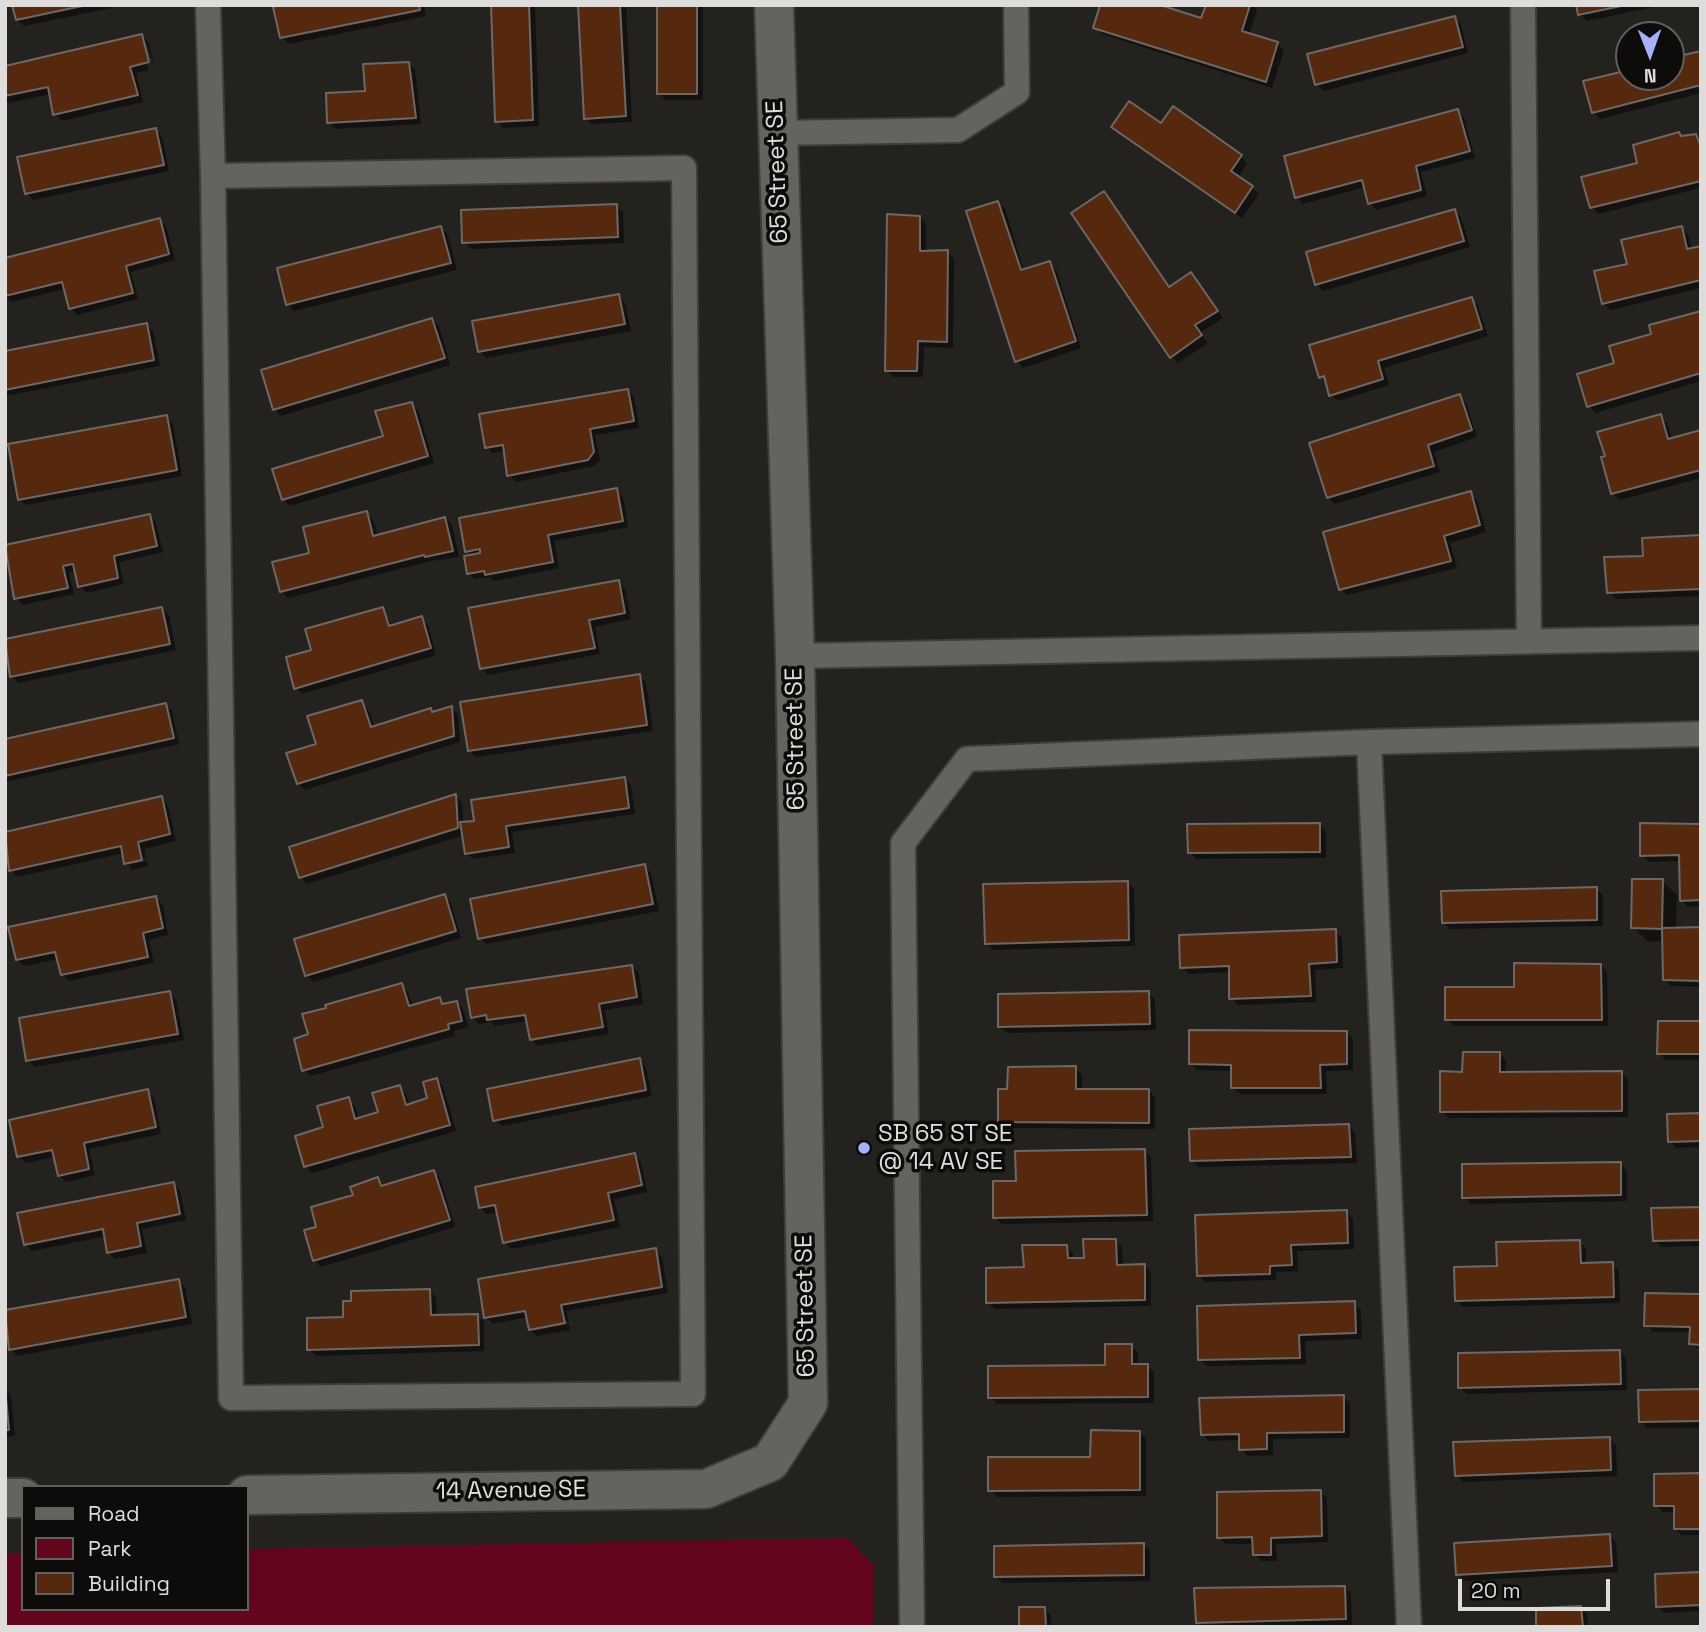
<!DOCTYPE html>
<style>
body{margin:0}
#map{position:relative;width:1706px;height:1632px;overflow:hidden;background:#24221e;font-family:"Space Grotesk",sans-serif}
canvas{display:block}
.frame{position:absolute;inset:0;border:7px solid #dfdddb;pointer-events:none}
.legend{position:absolute;left:21px;top:1485px;width:228px;height:126px;box-sizing:border-box;background:#0d0c0a;border:2px solid #61605e;margin:0;padding:9px 12px;list-style:none;font-size:21px;color:#dfdddb}
.legend li{display:flex;align-items:center;gap:14px;height:35px}
.legend b{width:35px;border:2px solid #61605e}
.north{position:absolute;left:1615px;top:21px;width:70px;height:70px;box-sizing:border-box;background:#0d0c0a;border:2px solid #61605e;border-radius:50%;rotate:179deg;font-size:19px;font-weight:700;line-height:28px;text-align:center;color:#dfdddb}
.north::after{content:'';display:block;margin:auto;width:24px;height:32px;background:#a6b1fc;clip-path:polygon(50% 0,100% 100%,50% 72%,0 100%)}
.scale{position:absolute;left:1458px;top:1579px;width:152px;height:32px;box-sizing:border-box;border:4px solid #dfdddb;border-top:0;padding-left:9px;font-size:21px;line-height:24px;white-space:nowrap;color:#dfdddb;-webkit-text-stroke:5px #0d0c0a;paint-order:stroke}
</style>
<div id="map">
<canvas width="1706" height="1632"></canvas>
<div class="frame"></div>
<ul class="legend">
<li><b style="height:9px;background:#65635e"></b>Road</li>
<li><b style="height:19px;background:#62051d"></b>Park</li>
<li><b style="height:19px;background:#56290f"></b>Building</li>
</ul>
<div class="north">N</div>
<div class="scale">20 m</div>
</div>
<script>
const ctx = document.querySelector('canvas').getContext('2d');
ctx.lineJoin = 'round';
function paint(path, color) { ctx.fillStyle = color; ctx.fill(path, 'evenodd'); }
function strokePath(path, color, width, dash) { ctx.strokeStyle = color; ctx.lineWidth = width; ctx.lineCap = dash ? 'butt' : 'round'; ctx.setLineDash(dash || []); ctx.stroke(path); }
function drawText(font, color, halo, rows, align = 'center') {
  ctx.font = font + ' "Space Grotesk",sans-serif'; ctx.lineWidth = 7; ctx.setLineDash([]); ctx.textBaseline = 'middle'; ctx.strokeStyle = halo; ctx.fillStyle = color; for (const [text, x, y, turn = 0] of rows) {
    ctx.save(); ctx.translate(x, y); ctx.rotate((+turn || 0) * Math.PI / 180); ctx.textAlign = isNaN(turn) ? turn : align; if (halo) ctx.strokeText(text, 0, 0); ctx.fillText(text, 0, 0); ctx.restore();
  }
}
const green = new Path2D(`
 M847,1538L874,1565V1627H5V1553H23V1609H247V1549Z`);
const shadow = new Path2D(`
 M5,5H111V8L24,26L17,20L14,6L5,9Z
 M287,5H424L426,16L289,44L282,37Z
 M493,5H535L539,126L503,128L497,121Z
 M579,5H626L632,122L592,124L585,118Z
 M659,5H703V100H666L659,94Z
 M1208,5H1253L1257,10L1249,35L1278,44L1284,50L1272,88L1102,34L1095,27L1203,20Z
 M1578,5H1663L1587,21L1580,14Z
 M1454,18L1461,24L1468,53L1324,91L1317,85L1309,55Z
 M142,36L149,43L155,68L146,42H142L149,70L136,73L143,102L62,121L55,114L51,94L8,103L5,100V68Z
 M1701,53V93L1600,119L1593,112L1629,72V77H1671V60Z
 M409,63L415,70L421,124L336,129L329,122Z
 M1458,111L1464,118L1475,158L1421,172L1427,196L1376,210L1370,203L1365,187L1303,204L1297,197Z
 M1162,125L1240,156L1247,163L1238,178L1259,194L1242,218L1113,127Z
 M156,130L162,136L169,171L33,200L27,193Z
 M1696,136L1701,140V188L1598,214L1591,207L1639,165L1683,138Z
 M1104,193L1170,288L1191,275L1223,318L1200,333L1208,343L1178,363L1172,357Z
 M998,203L1005,209L1024,271L1049,263L1056,269L1081,348L1023,368L1017,361Z
 M616,206L623,212L624,243L471,249L464,242Z
 M1455,211L1461,217L1470,247L1323,291L1317,284Z
 M920,217L926,224V253L947,252L954,259L953,348L924,347L923,377H893L887,370Z
 M159,220L166,226L175,260L131,272L138,299L77,315L71,308L66,289L12,302L5,296Z
 M441,228L448,235L457,270L294,311L287,304Z
 M1681,228L1688,234L1692,250L1701,248V288L1610,310L1604,303L1629,265Z
 M619,296L625,303L631,331L486,358L479,351Z
 M1471,299L1478,306L1488,336L1384,368L1389,385L1338,401L1331,395L1328,384L1321,377Z
 M1701,312V381L1596,413L1589,406L1616,364L1653,335Z
 M432,320L439,326L450,365L281,416L274,409Z
 M146,325L153,331L160,366L5,396V353Z
 M627,390L634,397L639,428L595,435L600,460L594,466L516,482L509,475L505,451L493,453L486,447Z
 M1460,396L1466,403L1477,437L1434,452L1440,472L1335,504L1328,497Z
 M411,404L418,410L434,463L290,506L283,499L385,437Z
 M1660,416L1667,423L1672,439L1701,431V478L1620,500L1613,494L1603,458Z
 M166,417L173,424L182,476L26,505L19,499Z
 M616,490L623,497L628,527L554,541L559,568L494,581L490,577L475,579L468,573L472,556L467,551Z
 M1470,493L1477,500L1486,532L1450,543L1457,568L1347,595L1341,589Z
 M367,513L373,520L378,536L445,518L452,525L459,557L431,561L288,598L281,591L311,554Z
 M150,516L156,523L163,552L119,562L124,584L86,593L80,586L76,571L69,573L74,594L22,605L16,598L5,547Z
 M1701,538V596L1616,599L1609,592L1644,557Z
 M618,582L625,589L631,619L595,627L600,654L488,675L482,669Z
 M162,609L169,615L176,650L18,683L12,676L5,641Z
 M383,611L393,627L421,618L428,625L436,655L302,694L296,688L313,651Z
 M640,676L646,683L653,731L476,757L469,751Z
 M361,702L368,709L375,728L452,708L458,715L460,742L305,790L298,783Z
 M165,705L172,711L179,744L5,782V741Z
 M624,778L631,785L635,814L512,832L515,853L473,859L466,853L464,835L307,884L301,877L291,849L455,796L462,802L463,823L476,822Z
 M162,798L168,805L176,841L144,849L146,858L128,861V865L147,861L148,866L132,870L126,863L124,853L17,877L11,870L5,834Z
 M1320,825L1326,832V858L1196,859L1190,852Z
 M1701,825V906L1688,907L1681,900V861L1649,862L1642,855Z
 M645,866L651,873L659,911L486,944L479,938Z
 M1662,881L1677,895L1676,929H1701V987L1671,986L1665,980L1664,942L1647,941L1633,927Z
 M1128,883L1134,889L1135,946L993,950L986,943Z
 M1596,889L1603,895V926L1450,929L1443,922Z
 M444,896L451,903L461,938L313,982L307,975Z
 M156,898L163,905L168,935L149,940L154,963L69,981L63,974L59,959L24,966L17,959Z
 M1335,931L1342,938L1343,968L1315,970L1316,1002L1238,1005L1231,998L1230,972L1189,974L1182,967Z
 M1601,965L1607,972L1608,1026H1454L1447,1019L1515,989Z
 M632,966L639,973L643,1004L605,1010L609,1034L538,1046L531,1039L528,1021L495,1026L491,1022L479,1024L472,1017Z
 M401,985L408,992L413,1007L440,999L445,1005L457,1002L463,1009L468,1027L454,1031L455,1036L311,1076L304,1070L310,1035Z
 M170,993L176,1000L184,1040L35,1067L28,1060Z
 M1148,993L1155,999L1156,1030L1007,1033L1000,1027Z
 M1701,1023V1060H1666L1659,1053Z
 M1347,1032L1353,1039V1070L1326,1071L1327,1094H1240L1233,1088V1071L1197,1070L1191,1064Z
 M1500,1054L1506,1061V1073H1621L1628,1080V1117L1449,1118L1442,1111L1464,1073Z
 M639,1060L646,1067L652,1096L502,1126L495,1120Z
 M1075,1068L1082,1075V1091H1149L1155,1097V1129L1007,1128L1000,1121L1009,1090Z
 M437,1080L443,1086L456,1131L312,1173L305,1166L325,1128L349,1099L355,1106L359,1119L380,1114L399,1087L406,1094L410,1106L430,1099Z
 M147,1091L154,1098L161,1134L89,1149L95,1175L66,1182L59,1175L55,1157L26,1163L19,1157L11,1121Z
 M1701,1114V1147L1676,1148L1670,1141Z
 M1349,1126L1355,1133L1357,1163L1198,1167L1192,1160Z
 M1144,1151L1151,1157L1153,1221L1002,1224L995,1217L1018,1182Z
 M634,1155L641,1162L647,1192L614,1199L620,1227L512,1249L505,1243L498,1212L487,1214L480,1208Z
 M1621,1164L1627,1171V1201L1471,1204L1464,1197Z
 M433,1172L440,1178L455,1227L321,1267L314,1260L319,1228L355,1196L378,1179L385,1186Z
 M173,1184L180,1190L186,1220L142,1229L147,1253L115,1259L108,1252L106,1236L32,1251L25,1244Z
 M1701,1208V1246L1661,1247L1654,1240Z
 M1347,1212L1353,1219L1354,1249L1297,1251L1298,1271L1276,1272V1280L1205,1282L1199,1275Z
 M1115,1240L1122,1247L1123,1266L1144,1265L1151,1272V1306L995,1309L988,1303L1026,1269L1066,1246L1073,1253V1260H1086Z
 M1579,1242L1586,1248V1265L1612,1264L1619,1271L1620,1303L1463,1307L1456,1300L1498,1267Z
 M655,1250L662,1257L668,1293L566,1311L569,1321L533,1327V1331L569,1324L570,1330L537,1336L530,1329L528,1317L493,1324L486,1317Z
 M178,1281L185,1287L192,1324L17,1356L11,1349L5,1312Z
 M430,1291L436,1298L437,1316H477L484,1322V1351L316,1356L309,1349L345,1319Z
 M1701,1295V1350L1691,1344V1332H1653L1646,1325Z
 M1354,1303L1361,1310L1362,1339L1305,1341L1306,1364L1207,1366L1200,1360Z
 M1131,1346L1138,1352V1366H1147L1154,1372V1403L997,1404L990,1397L1107,1366Z
 M1620,1351L1626,1358L1627,1390L1467,1394L1460,1387Z
 M5,1389L11,1395L15,1436L5,1437Z
 M1701,1391V1428H1647L1640,1421Z
 M1343,1397L1350,1403V1438L1273,1439V1455L1248,1456L1241,1449V1440L1209,1441L1202,1434Z
 M1139,1432L1146,1439V1496L997,1497L990,1490L1092,1459Z
 M1609,1438L1616,1445L1617,1476L1463,1482L1456,1475Z
 M1701,1475L1680,1527V1531H1701V1535H1682L1676,1529L1675,1512H1663L1656,1505Z
 M1320,1492L1327,1498L1328,1542L1276,1544L1277,1561H1261L1254,1554V1544H1226L1219,1537Z
 M1610,1536L1616,1542L1618,1572L1465,1581L1458,1574Z
 M1143,1544L1150,1551V1581L1003,1583L996,1577Z
 M1701,1573V1611L1665,1613L1658,1606Z
 M1345,1587L1351,1594L1352,1625L1202,1627L1198,1622Z
 M1581,1608L1587,1614L1588,1627H1538Z
 M1044,1609L1051,1615V1627H1020Z`);
const building = new Path2D(`
 M12,5H87L16,20Z
 M279,5H419L420,10L280,38L273,7Z
 M491,5H529L533,120L495,122Z
 M578,5H620L626,116L584,119Z
 M657,5H697V94H657Z
 M1100,5H1160L1201,18L1206,5H1250L1242,31L1278,42L1266,82L1093,28Z
 M1576,5H1626L1578,15Z
 M1455,16L1463,47L1315,85L1307,54Z
 M142,34L149,62L130,67L138,95L53,115L48,87L5,96V66Z
 M1701,51V85L1592,113L1583,81L1629,70V77H1671V58Z
 M409,62L416,118L327,123L326,93L365,91L363,64Z
 M1129,101L1161,123L1173,106L1242,155L1231,171L1253,186L1235,213L1111,127Z
 M1458,109L1470,151L1416,166L1421,190L1368,204L1362,180L1295,198L1284,156Z
 M156,128L164,165L25,194L17,157Z
 M1679,132L1681,136L1696,134L1701,147V181L1590,208L1581,177L1637,163L1633,145Z
 M1104,191L1169,287L1191,272L1218,311L1195,325L1202,335L1170,358L1071,213Z
 M998,201L1021,270L1050,261L1076,341L1015,362L966,211Z
 M617,204L618,237L462,243L461,210Z
 M1455,209L1464,241L1315,285L1306,252Z
 M887,214L920,216V251L948,250L947,342L918,341L917,371H885Z
 M160,218L169,254L126,266L133,293L69,309L62,282L5,296V258Z
 M441,226L451,263L286,305L277,268Z
 M1682,226L1687,249L1701,246V280L1602,304L1594,271L1627,264L1621,240Z
 M619,294L625,324L478,352L472,321Z
 M1472,297L1482,329L1378,361L1383,379L1329,396L1324,376L1319,378L1309,345Z
 M1701,311V373L1587,407L1577,374L1614,363L1609,346L1651,334L1649,325Z
 M432,318L445,358L273,410L261,370Z
 M147,323L154,360L5,390V351Z
 M628,389L634,421L590,429L594,452L588,460L507,476L503,445L485,448L479,414Z
 M1460,394L1472,430L1428,445L1434,466L1327,498L1309,443Z
 M412,402L428,456L282,500L272,469L383,436L375,411Z
 M1661,414L1668,439L1701,430V470L1611,494L1601,457L1605,456L1597,432Z
 M167,415L177,470L18,500L8,444Z
 M617,488L623,521L548,535L553,562L485,575L484,571L467,574L464,556L480,553V549L465,552L459,518Z
 M1471,491L1480,525L1444,536L1451,561L1339,590L1323,532Z
 M367,511L373,536L445,517L453,551L425,557L424,555L280,592L272,562L309,553L303,527Z
 M150,514L157,546L114,556L118,578L78,587L73,564L63,566L68,588L14,599L5,545Z
 M1701,535V589L1607,593L1604,557L1643,556L1642,538Z
 M619,580L625,613L589,620L595,648L480,669L468,608Z
 M162,607L170,644L10,677L5,639Z
 M383,607L389,626L422,616L431,648L294,689L286,657L311,650L305,629Z
 M640,674L647,725L468,751L460,702Z
 M362,700L371,727L431,708L432,712L452,706L454,736L297,784L286,753L316,744L307,716Z
 M166,703L174,738L5,776V739Z
 M625,777L629,808L506,826L509,847L465,854L460,822L474,821L471,800Z
 M456,794L458,828L299,878L289,847Z
 M162,796L170,834L138,842L142,860L124,864L121,846L9,871L5,832Z
 M1320,823V852L1188,853L1187,824Z
 M1640,823L1701,824V900L1680,901L1679,855L1640,856Z
 M645,864L653,904L478,939L470,899Z
 M1632,879H1663L1662,929L1631,928Z
 M1128,881L1129,940L985,944L983,884Z
 M1597,887V920L1442,923L1441,891Z
 M445,894L456,931L305,976L294,939Z
 M156,896L163,928L143,933L148,957L61,975L55,952L16,960L8,927Z
 M1701,927V981L1663,980L1662,928Z
 M1336,929L1337,962L1309,964L1311,996L1229,999V966L1180,968L1179,935Z
 M1514,963L1601,964L1602,1020H1445V987H1514Z
 M632,965L637,997L599,1004L603,1027L530,1040L525,1015L487,1020L486,1015L471,1018L466,989Z
 M402,983L409,1006L440,997L442,1004L457,1001L462,1021L448,1024L449,1029L302,1071L294,1039L308,1034L302,1014L326,1008L325,1005Z
 M170,991L178,1034L26,1061L19,1018Z
 M1149,991L1150,1024L998,1027V994Z
 M1658,1021H1701V1054H1657Z
 M1189,1030L1347,1031V1064L1320,1065L1321,1088H1231V1065L1189,1064Z
 M1463,1052H1500V1072L1622,1071V1111L1440,1112V1071L1462,1072Z
 M640,1058L646,1090L493,1121L487,1089Z
 M1076,1066V1089H1149V1123L998,1122V1089H1007L1008,1067Z
 M437,1078L450,1125L304,1167L295,1136L323,1127L317,1106L349,1097L355,1119L378,1112L372,1093L400,1085L406,1105L427,1098L423,1082Z
 M148,1089L156,1127L84,1143L89,1169L58,1176L52,1150L17,1157L9,1120Z
 M1701,1113V1141L1668,1142L1667,1114Z
 M1349,1124L1351,1157L1190,1161L1189,1129Z
 M1145,1149L1147,1215L993,1218V1181H1016L1015,1151Z
 M635,1153L642,1185L608,1193L614,1220L503,1243L495,1205L479,1208L475,1187Z
 M1621,1162V1195L1462,1198V1164Z
 M434,1170L450,1220L313,1261L304,1230L316,1227L311,1207L353,1195L350,1187L378,1177L381,1186Z
 M174,1182L180,1214L137,1223L141,1246L107,1253L103,1229L24,1245L17,1213Z
 M1701,1207V1240L1653,1241L1651,1208Z
 M1347,1210L1348,1243L1291,1245L1292,1265L1270,1266V1274L1197,1276L1195,1215Z
 M1083,1239H1116L1117,1265L1145,1264V1300L986,1303V1268L1024,1267L1022,1245H1067L1068,1258H1084Z
 M1580,1240L1581,1263L1613,1262L1614,1297L1455,1301L1454,1267L1497,1266L1496,1242Z
 M656,1248L662,1287L561,1305L565,1323L529,1330L525,1311L484,1318L478,1279Z
 M179,1279L186,1317L9,1350L5,1310Z
 M430,1289L431,1315L478,1314L479,1345L307,1350V1318L343,1317V1301H351V1291Z
 M1645,1293L1701,1294V1345L1689,1344L1690,1327L1644,1326Z
 M1355,1301L1356,1333L1299,1335L1300,1358L1198,1360L1197,1306Z
 M1105,1344H1132V1364H1148V1397L988,1398V1366L1105,1365Z
 M1620,1350L1621,1384L1458,1388V1353Z
 M5,1386L9,1430H5Z
 M1701,1389V1421L1639,1422L1638,1390Z
 M1344,1395V1432L1267,1433V1449L1239,1450V1434L1201,1435L1199,1398Z
 M1091,1430L1140,1431V1490L988,1491V1457H1090Z
 M1610,1437L1611,1470L1455,1476L1453,1442Z
 M1701,1473V1529H1674V1506H1654V1474Z
 M1321,1490L1322,1536L1271,1538V1555H1253L1252,1537L1217,1538V1492Z
 M1610,1534L1612,1566L1456,1575L1454,1543Z
 M1144,1543V1575L994,1577V1546Z
 M1701,1572V1605L1656,1607L1655,1574Z
 M1345,1586L1346,1619L1196,1623L1194,1588Z
 M1581,1606L1583,1627H1536V1608Z
 M1019,1607H1045L1046,1627H1019Z`);
const service = new Path2D(`
 M208,5L213,176L231,1398L693,1394L684,168L213,176
 M1523,5L1529,641
 M776,133L958,130L1017,92L1016,5
 M795,656L1701,638
 M1369,742L1409,1627
 M912,1627L903,843L967,759L1369,742L1701,734`);
const minor = new Path2D(`
 M247,1495L706,1489L770,1462L808,1403L795,656L774,5
 M5,1498H23`);
const markers = [
 [864,1148,7,"#a6b1fc"]
];
const streetNames = [
 ["65 Street SE",778,172,-92],
 ["65 Street SE",796,739,-91],
 ["65 Street SE",806,1306,-91],
 ["14 Avenue SE",511,1491,-1]
];
const poiNames = [
 ["SB 65 ST SE",878,1134],
 ["@ 14 AV SE",878,1162]
];
paint(green, '#62051d');
paint(shadow, '#0007');
paint(building, '#56290f');
strokePath(building, '#6d6866', 2);
strokePath(service, '#3f3d3b', 28);
strokePath(minor, '#3f3d3b', 42);
strokePath(service, '#65635e', 24);
strokePath(minor, '#65635e', 38);
for (const [x, y, r, color] of markers) { const dot = new Path2D(); dot.arc(x, y, r, 0, 2 * Math.PI); ctx.fillStyle = color; ctx.fill(dot); strokePath(dot, '#0d0c0a', 2.5); }
drawText('24px', '#dfdddb', '#0d0c0a', streetNames);
drawText('24px', '#dfdddb', '#0d0c0a', poiNames, 'left');
</script>
